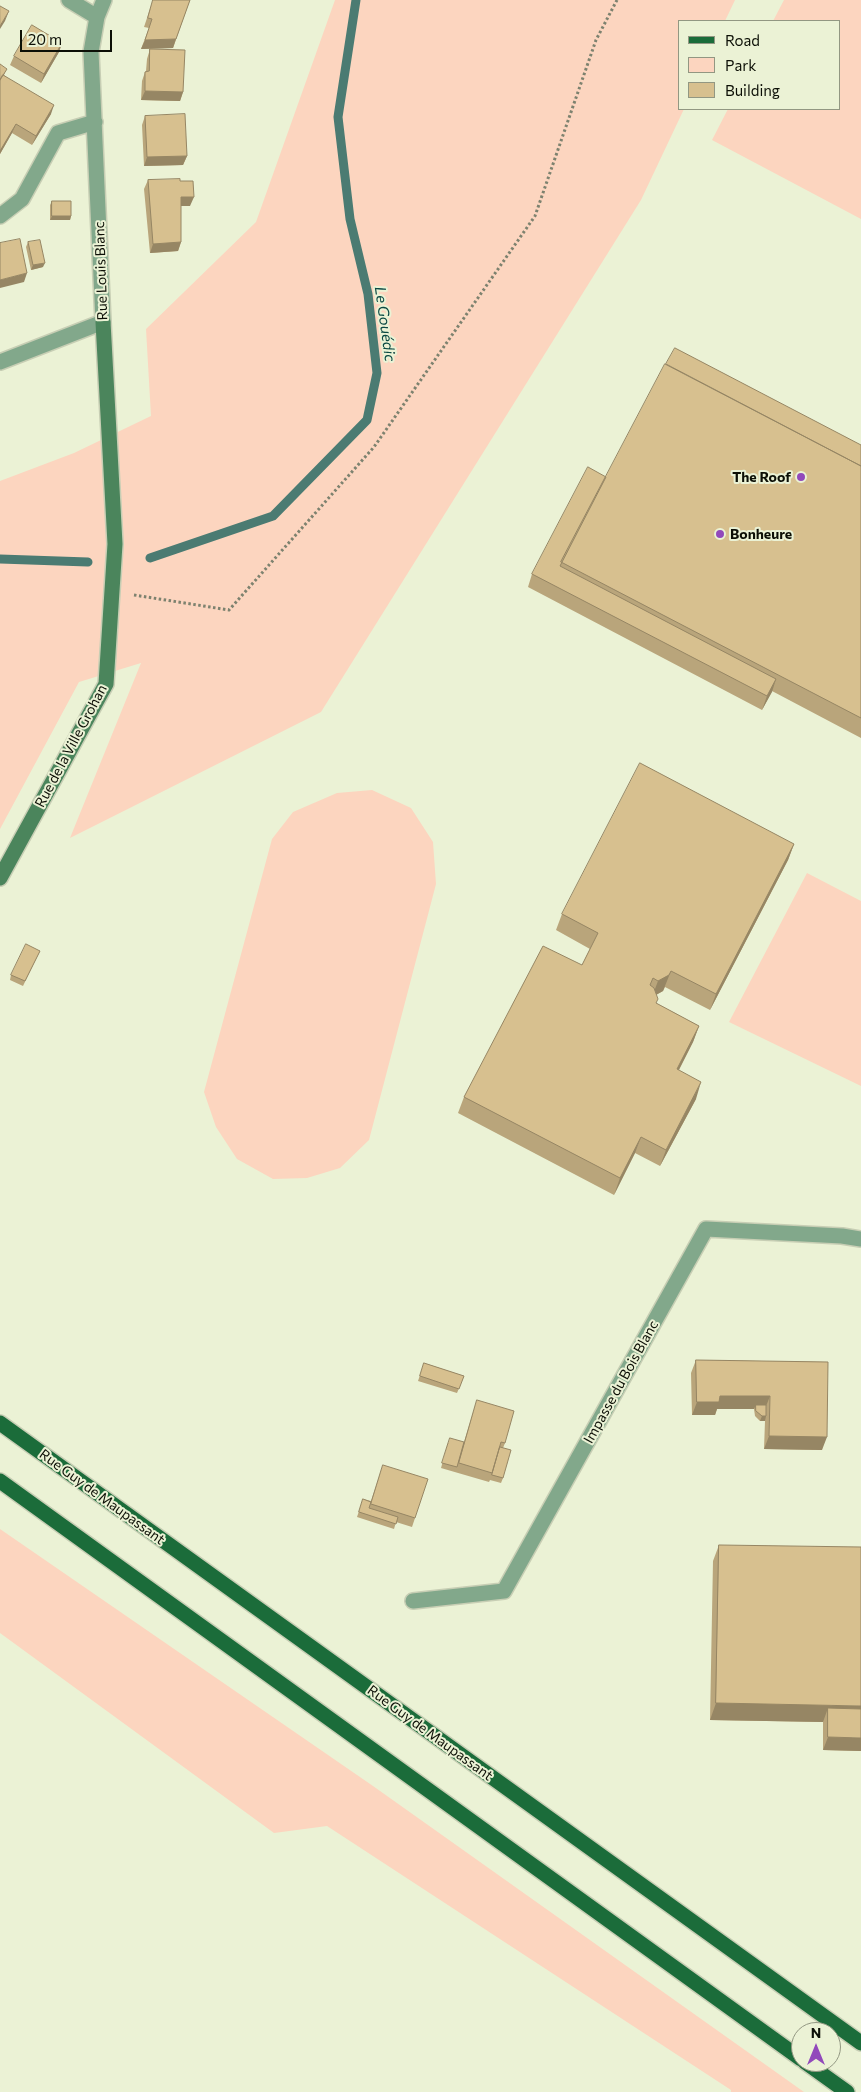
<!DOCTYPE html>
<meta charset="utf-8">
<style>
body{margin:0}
#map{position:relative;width:861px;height:2092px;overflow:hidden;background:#ebf2d5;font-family:Commissioner,sans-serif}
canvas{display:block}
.legend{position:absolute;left:678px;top:20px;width:162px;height:90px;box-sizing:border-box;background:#ebf2d5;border:1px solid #929782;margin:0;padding:6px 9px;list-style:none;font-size:15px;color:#0c0f06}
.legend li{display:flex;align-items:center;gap:10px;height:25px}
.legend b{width:25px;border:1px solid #929782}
.north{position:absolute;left:791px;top:2022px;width:50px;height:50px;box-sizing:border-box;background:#ebf2d5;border:1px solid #929782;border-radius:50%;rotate:0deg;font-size:14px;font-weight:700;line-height:20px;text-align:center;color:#0c0f06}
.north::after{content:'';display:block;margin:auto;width:18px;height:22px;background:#9249bb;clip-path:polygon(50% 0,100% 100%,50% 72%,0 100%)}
.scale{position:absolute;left:20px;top:30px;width:92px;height:22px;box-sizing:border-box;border:2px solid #0c0f06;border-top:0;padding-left:6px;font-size:15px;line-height:18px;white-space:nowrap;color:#0c0f06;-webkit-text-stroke:4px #ebf2d5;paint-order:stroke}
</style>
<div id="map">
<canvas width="861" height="2092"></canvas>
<ul class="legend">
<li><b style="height:6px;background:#1b6c3a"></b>Road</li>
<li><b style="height:14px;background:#fcd5bf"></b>Park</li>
<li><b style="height:14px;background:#d7c08f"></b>Building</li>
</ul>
<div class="north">N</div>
<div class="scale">20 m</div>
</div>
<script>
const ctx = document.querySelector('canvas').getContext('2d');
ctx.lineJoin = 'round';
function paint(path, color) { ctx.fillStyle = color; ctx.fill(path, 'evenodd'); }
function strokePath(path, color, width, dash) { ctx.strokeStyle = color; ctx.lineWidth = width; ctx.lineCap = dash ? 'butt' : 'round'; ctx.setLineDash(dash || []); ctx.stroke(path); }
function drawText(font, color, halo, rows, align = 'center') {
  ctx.font = font + ' Commissioner,sans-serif'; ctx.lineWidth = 4; ctx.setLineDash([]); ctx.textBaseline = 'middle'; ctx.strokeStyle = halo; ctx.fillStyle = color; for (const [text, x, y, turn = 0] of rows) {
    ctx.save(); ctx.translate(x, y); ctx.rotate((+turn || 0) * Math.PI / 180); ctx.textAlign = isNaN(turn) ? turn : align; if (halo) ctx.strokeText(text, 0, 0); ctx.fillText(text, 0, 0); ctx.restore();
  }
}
const green = new Path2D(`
 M335,0H735L725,21H680V109H684L641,200L321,712L70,838L141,663L79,682L0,829V481L74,453L151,416L146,329L256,222Z
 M784,0H861V219L712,140L728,109H840V21H773Z
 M372,790L411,808L433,842L436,884L369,1140L340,1168L307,1178L273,1179L237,1159L216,1127L204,1092L272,839L293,812L337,793Z
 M807,873L861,901V1086L729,1022Z
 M0,1529L373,1786L804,2092H731V2090L327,1826L274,1833L0,1633Z`);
const stream = new Path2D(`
 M150,558L273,516L367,420L377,373L368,294L350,219L338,117L356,0
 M0,559L88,562`);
const path = new Path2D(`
 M134,595L229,610L374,447L535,216L596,40L617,0`);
const street = new Path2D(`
 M69,0L97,17
 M0,216L22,199L58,133L95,122
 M0,362L103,322L91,52L97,17L104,0
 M413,1601L504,1591L706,1229L842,1236L861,1239`);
const secondary = new Path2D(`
 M0,878L106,684L115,544L103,322`);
const primary = new Path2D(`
 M0,1423L861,2043
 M0,1481L801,2059
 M805,2062L847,2092`);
const wall = new Path2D(`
 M153,0H190L173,48L141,49L149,28L144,27Z
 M62,43L59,52L41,83L10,65L14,56Z
 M150,49L183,92L180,101L141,100L142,81L145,72L146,71L147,59Z
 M0,64L5,73L4,75L51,114L32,145L12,133L0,154Z
 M145,116L187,156L183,165L144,166L142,125Z
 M148,180L180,181L190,206H181V242L178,251L150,253L144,189Z
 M52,201L71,216L70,220H50V205Z
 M28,242L43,267L31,270L26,247Z
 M861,445V738L772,691L762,710L528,587L532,574L606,477Z
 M794,844L788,860L710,1010L665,987L663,991L656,995V1003L699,1026L693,1042L679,1070L696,1099L660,1166L635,1153L614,1195L458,1113L464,1097L582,965L590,949L556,930L562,914Z
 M40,951L23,986L10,980L11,975Z
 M696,1360L828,1362L822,1450L764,1449L765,1421H760L755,1416L754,1409H717L715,1415H692L691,1373Z
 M424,1363L464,1376L457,1393L418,1381Z
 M477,1400L505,1443L503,1448V1478L501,1483L490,1480L489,1482L441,1468L448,1443L464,1442Z
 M383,1465L415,1518L412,1527L396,1522L394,1529L357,1517L363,1499L371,1501Z
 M719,1545L861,1751L823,1750V1722L710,1720L713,1561Z`);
const shadedWall = new Path2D(`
 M9,11L5,21L0,29V26Z
 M176,39L173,48L141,49L145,40Z
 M62,43L59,52L41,83L44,74Z
 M145,91L183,92L180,101L141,100Z
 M54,105L51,114L32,145L36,136Z
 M16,124L12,133L0,154V151Z
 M187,156L183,165L144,166L147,157Z
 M181,197H194L190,206H178Z
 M52,216H71L70,220H50Z
 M181,242L178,251L150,253L153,244Z
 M45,263L43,267L31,270L33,265Z
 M27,273L24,282L0,288V280Z
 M776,679L772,692L762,710L767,696Z
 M794,844L788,860L710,1010L716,994Z
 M671,971L663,991L652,997L658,981Z
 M699,1026L693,1042L671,1085L677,1069Z
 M701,1082L696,1099L660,1166L666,1150Z
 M641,1137L635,1153L614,1195L620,1178Z
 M720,1396H770L765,1409L756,1405L754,1409H717L715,1415H692L697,1402Z
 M762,1416H766L765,1421H760Z
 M769,1436L827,1437L822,1450L764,1449Z
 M716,1703L861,1706V1723L828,1708L823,1722L710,1720Z
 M828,1737L861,1738V1751L823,1750Z`);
const building = new Path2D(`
 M153,0H190L176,39L145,40L152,19L148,18Z
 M0,6L9,11L0,26Z
 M32,25L62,43L44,74L14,56Z
 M150,49L185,50L183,92L145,91V72L149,71Z
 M0,64L7,69L0,80Z
 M3,75L54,105L36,136L16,124L0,151V80Z
 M185,114L187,156L147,157L145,116Z
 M180,179V181H193L194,197H181V242L153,244L148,180Z
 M52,201H71V216H52Z
 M20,239L27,273L0,280V243Z
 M40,240L45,263L33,265L28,242Z
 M675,348L861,445V466L666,364Z
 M665,364L861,466V718L561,562Z
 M588,467L606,477L560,566L776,679L767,696L532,574Z
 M640,763L794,844L716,994L671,971L669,975L658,981L653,978L650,985L654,988L658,999L656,1003L699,1026L677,1069L701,1082L666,1150L641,1137L620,1178L464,1097L543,946L582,965L598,933L562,914Z
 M26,944L40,951L25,981L11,975Z
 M696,1360L828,1362L827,1437L769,1436L770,1396H720L719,1402H697Z
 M424,1363L464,1376L459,1389L420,1376Z
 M477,1400L514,1411L505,1443L501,1442L492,1473L459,1463Z
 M756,1405H766V1416H762L756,1411Z
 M450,1438L464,1442L457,1467L442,1463Z
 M500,1447L511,1450L503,1478L492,1475Z
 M383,1465L428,1479L415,1518L371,1504Z
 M363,1499L371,1502L369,1508L398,1517L396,1524L359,1512Z
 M719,1545L861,1547V1706L716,1703Z
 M828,1708L861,1709V1738L828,1737Z`);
const markers = [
 [801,477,5,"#9249bb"],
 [720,534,5,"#9249bb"]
];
const streetNames = [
 ["Rue Louis Blanc",101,271,-92],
 ["Rue de la Ville Grohan",71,746,-62],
 ["Impasse du Bois Blanc",621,1382,-61],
 ["Rue Guy de Maupassant",102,1497,36],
 ["Rue Guy de Maupassant",430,1733,36]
];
const poiNames = [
 ["The Roof",791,477],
 ["Bonheure",730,534,"left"]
];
const waterNames = [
 ["Le Gouédic",385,324,82]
];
paint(green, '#fcd5bf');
strokePath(stream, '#4b7b72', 9);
strokePath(street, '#c7ceb4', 18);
strokePath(secondary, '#c7ceb4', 18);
strokePath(primary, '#c7ceb4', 18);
strokePath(path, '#7d826f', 3, [2.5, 2.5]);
strokePath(street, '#82a88b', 15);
strokePath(secondary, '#4b855c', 15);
strokePath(primary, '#1b6c3a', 15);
paint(wall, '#b9a57b');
paint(shadedWall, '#968664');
paint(building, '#d7c08f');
strokePath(building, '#968664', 1);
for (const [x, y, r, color] of markers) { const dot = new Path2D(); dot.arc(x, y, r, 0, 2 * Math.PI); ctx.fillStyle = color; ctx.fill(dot); strokePath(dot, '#ebf2d5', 2); }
drawText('14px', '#0c0f06', '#ebf2d5', streetNames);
drawText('bold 14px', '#0c0f06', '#ebf2d5', poiNames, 'right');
drawText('italic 15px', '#0b4943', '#ebf2d5', waterNames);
</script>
